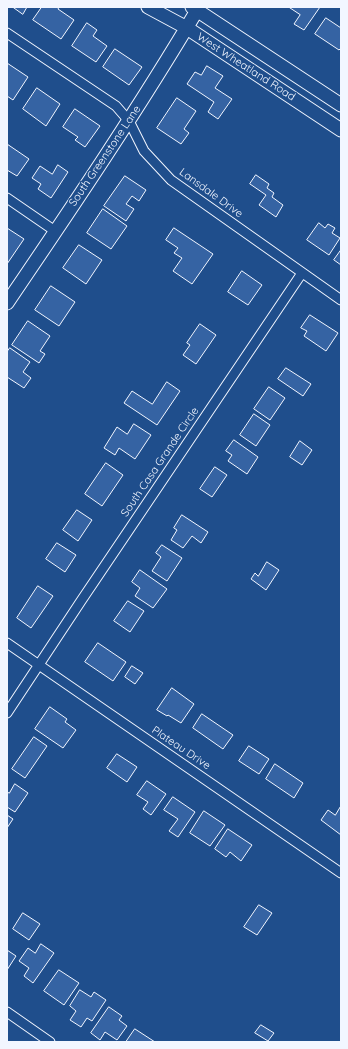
<!DOCTYPE html>
<style>
body{margin:0}
#map{position:relative;width:348px;height:1049px;overflow:hidden;background:#1f4e8c;font-family:Quicksand,sans-serif}
canvas{display:block}
.frame{position:absolute;inset:0;border:8px solid #f2f6ff;pointer-events:none}
</style>
<div id="map">
<canvas width="348" height="1049"></canvas>
<div class="frame"></div>
</div>
<script>
const ctx = document.querySelector('canvas').getContext('2d');
ctx.lineJoin = 'round';
function paint(path, color) { ctx.fillStyle = color; ctx.fill(path, 'evenodd'); }
function strokePath(path, color, width, dash) { ctx.strokeStyle = color; ctx.lineWidth = width; ctx.lineCap = dash ? 'butt' : 'round'; ctx.setLineDash(dash || []); ctx.stroke(path); }
function drawText(font, color, halo, rows, align = 'center') {
  ctx.font = font + ' Quicksand,sans-serif'; ctx.lineWidth = 3; ctx.setLineDash([]); ctx.textBaseline = 'middle'; ctx.strokeStyle = halo; ctx.fillStyle = color; for (const [text, x, y, turn = 0] of rows) {
    ctx.save(); ctx.translate(x, y); ctx.rotate((+turn || 0) * Math.PI / 180); ctx.textAlign = isNaN(turn) ? turn : align; if (halo) ctx.strokeText(text, 0, 0); ctx.fillText(text, 0, 0); ctx.restore();
  }
}
const building = new Path2D(`
 M13,7H27L23,14Z
 M42,7H59L58,9L74,20L61,39L33,20Z
 M289,7H320L304,30L294,24L300,15Z
 M326,18L341,28V48L339,50L315,34Z
 M87,23L97,30L93,36L107,46L96,62L72,46Z
 M115,49L142,67L129,85L103,67Z
 M7,63L28,77L13,100L7,96Z
 M207,66L223,76L215,88L232,99L218,119L208,112L214,102L187,84L195,72L201,75Z
 M37,88L60,104L46,126L23,109Z
 M177,98L196,111L184,129L189,133L181,144L157,128Z
 M75,109L100,126L85,147L75,140L78,137L63,127Z
 M7,144L29,159L17,176L7,170Z
 M58,165L68,172L51,198L38,189L41,184L32,178L40,166L52,174Z
 M256,175L269,184L267,188L274,193L272,197L283,205L276,217L259,205L266,195L250,184Z
 M125,176L146,190L139,201L132,196L126,204L134,209L126,221L104,206Z
 M103,209L127,226L111,249L87,233Z
 M319,223L325,228L328,224L335,228L332,233L340,238L329,255L307,240Z
 M7,228L24,239L7,264Z
 M174,228L213,254L192,284L173,271L182,258L174,253L178,248L166,240Z
 M79,245L102,260L86,284L63,268Z
 M341,250V265L334,260Z
 M242,271L262,285L248,305L228,292Z
 M51,286L75,302L59,326L35,310Z
 M310,315L338,333L326,351L304,336L307,331L301,328Z
 M28,321L50,336L40,351L45,354L39,363L12,345Z
 M200,324L216,335L196,364L183,355L190,345L187,343Z
 M10,348L30,362L23,372L31,378L24,388L7,377V352Z
 M286,368L311,384L303,396L278,379Z
 M167,382L180,391L157,425L124,403L132,391L152,404Z
 M269,387L285,398L270,420L254,409Z
 M254,414L270,425L256,446L240,435Z
 M134,424L151,435L135,459L119,448L115,455L104,448L117,427L127,434Z
 M234,440L258,457L247,474L228,461L232,455L226,451Z
 M300,441L312,450L302,465L290,457Z
 M106,463L123,475L102,506L85,494Z
 M215,467L227,475L212,497L200,489Z
 M77,510L92,520L78,541L63,530Z
 M182,515L208,532L201,543L192,536L183,548L171,540L177,530L174,528Z
 M57,543L76,555L65,572L46,559Z
 M162,545L182,558L167,581L152,571L161,557L156,553Z
 M267,562L279,570L266,590L251,579L255,573L258,576Z
 M140,570L167,589L153,608L135,596L140,588L132,582Z
 M38,586L53,596L31,628L17,618Z
 M128,601L144,611L130,632L114,621Z
 M98,643L126,662L113,681L85,662Z
 M132,666L143,673L135,684L125,677Z
 M172,688L194,704L181,723L168,715L167,716L157,710Z
 M50,707L67,719L65,722L76,730L63,748L35,729Z
 M202,714L233,735L223,749L193,728Z
 M34,737L47,746L25,778L12,769Z
 M249,746L269,759L259,774L239,761Z
 M117,754L137,767L127,782L107,768Z
 M275,764L303,783L294,798L266,779Z
 M147,781L166,794L151,815L143,809L148,802L137,795Z
 M15,784L28,793L15,812L7,807V792L9,793Z
 M173,797L195,812L178,837L169,831L178,819L164,810Z
 M341,806V835L321,820L328,810L335,815Z
 M204,811L225,825L210,846L190,833Z
 M7,815L13,819L7,828Z
 M228,829L252,845L241,861L230,852L226,857L215,849Z
 M259,905L272,913L257,935L244,927Z
 M23,913L40,924L29,940L13,929Z
 M41,944L54,953L33,983L24,976L29,968L19,961L28,948L35,953Z
 M7,950L16,956L7,970Z
 M59,970L79,983L64,1005L44,991Z
 M80,990L91,997L94,992L106,1000L92,1021L87,1018L81,1027L70,1020L76,1011L70,1006Z
 M109,1007L122,1016L119,1020L127,1026L117,1040L105,1032L100,1040L91,1033Z
 M261,1025L274,1033L268,1041L255,1033Z
 M135,1029L155,1042H126Z`);
const street = new Path2D(`
 M7,33L116,106L129,121L144,151L171,180L341,300
 M7,198L55,231
 M7,643L341,873
 M7,713L81,601L302,273
 M7,1012L50,1042`);
const secondary = new Path2D(`
 M148,7L187,28L341,130
 M192,7L341,105
 M7,303C73,206 139,108 199,7`);
const streetNames = [
 ["West Wheatland Road",246,67,33],
 ["South Greenstone Lane",105,156,-56],
 ["Lansdale Drive",211,193,36],
 ["South Casa Grande Circle",160,462,-56],
 ["Plateau Drive",181,748,34]
];
paint(building, '#3563a3');
strokePath(building, '#f2f6ff', 1);
strokePath(street, '#f2f6ff', 11);
strokePath(secondary, '#f2f6ff', 15);
strokePath(street, '#1f4e8c', 9);
strokePath(secondary, '#1f4e8c', 13);
drawText('11px', '#f2f6ff', '#1f4e8c', streetNames);
</script>
